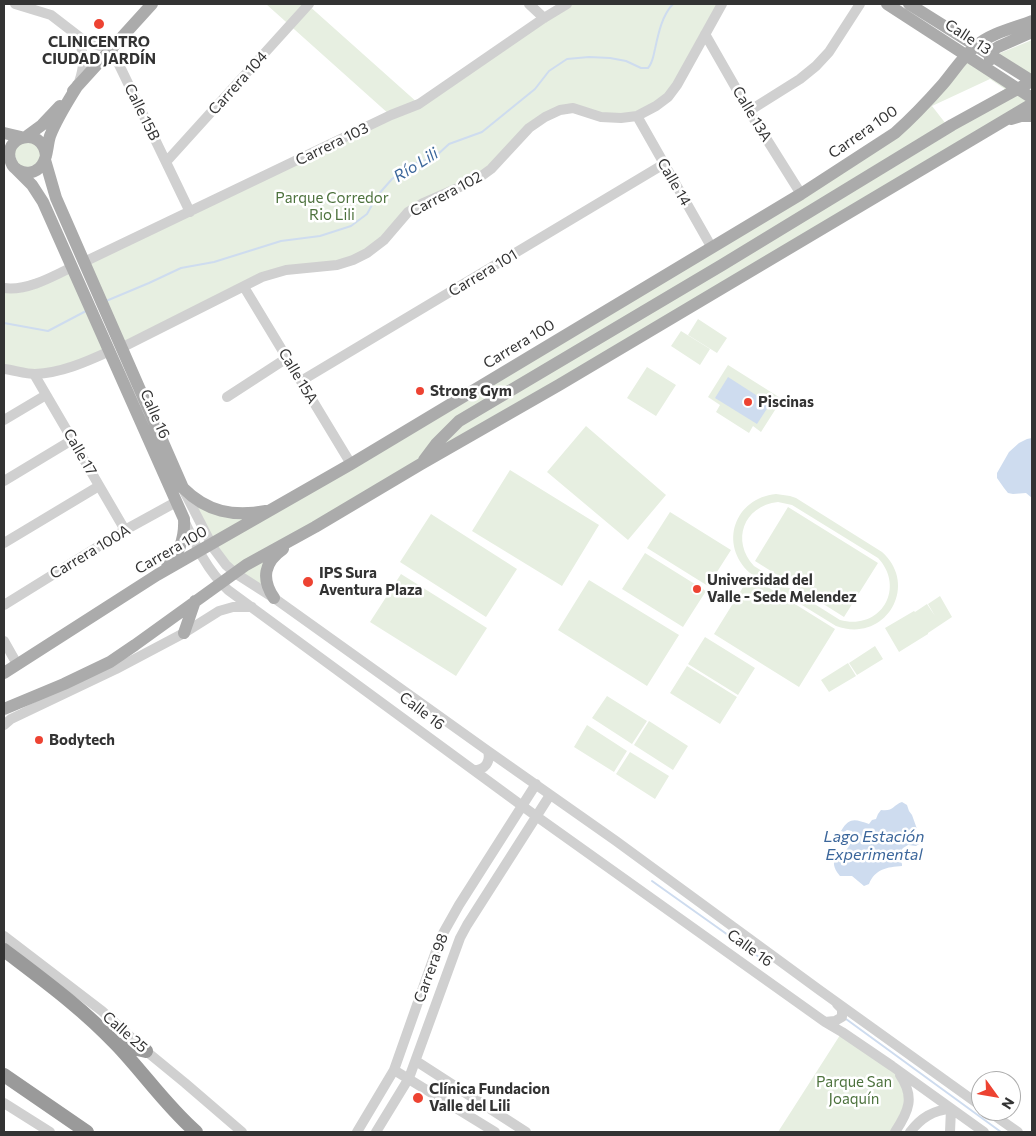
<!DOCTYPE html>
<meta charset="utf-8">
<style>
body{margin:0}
#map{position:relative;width:1036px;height:1136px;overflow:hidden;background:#fff;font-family:Commissioner,sans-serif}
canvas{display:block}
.frame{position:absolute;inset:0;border:5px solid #333;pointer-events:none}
.north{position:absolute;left:971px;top:1071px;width:50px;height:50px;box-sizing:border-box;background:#fff;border:1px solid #adadad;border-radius:50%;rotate:122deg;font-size:14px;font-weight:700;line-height:20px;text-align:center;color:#333}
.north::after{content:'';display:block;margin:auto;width:18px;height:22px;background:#ed4332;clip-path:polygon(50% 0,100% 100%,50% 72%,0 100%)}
</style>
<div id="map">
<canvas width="1036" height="1136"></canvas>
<div class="frame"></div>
<div class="north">N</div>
</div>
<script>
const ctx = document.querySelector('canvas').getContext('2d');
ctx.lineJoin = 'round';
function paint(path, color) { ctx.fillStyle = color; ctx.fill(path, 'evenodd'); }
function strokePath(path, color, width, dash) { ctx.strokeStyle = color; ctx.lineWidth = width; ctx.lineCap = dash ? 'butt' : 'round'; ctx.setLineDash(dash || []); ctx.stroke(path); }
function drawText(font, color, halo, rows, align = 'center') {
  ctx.font = font + ' Commissioner,sans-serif'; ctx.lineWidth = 5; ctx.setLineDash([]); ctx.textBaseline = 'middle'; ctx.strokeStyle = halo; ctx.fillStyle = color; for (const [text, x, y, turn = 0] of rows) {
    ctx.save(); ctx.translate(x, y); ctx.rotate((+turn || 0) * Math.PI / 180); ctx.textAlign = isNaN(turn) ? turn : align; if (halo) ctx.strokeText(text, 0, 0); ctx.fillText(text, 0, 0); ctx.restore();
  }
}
const green = new Path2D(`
 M266,4H307L419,104L567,4H722L668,97L621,118L573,108L545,117L491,169L423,203L384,240L353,260L286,270L121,348L84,262L390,115Z
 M1032,40V81L993,56Z
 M966,55L1032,98L1021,116L273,557L269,590L226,565L189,494L207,506L275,509L895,133ZM990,79L1005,89L946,124L932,106Z
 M32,137L45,160L20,171L12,146Z
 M72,267L110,351L52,371L4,369V288H7Z
 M698,319L727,338L717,353L688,335Z
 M681,331L710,349L700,365L671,346Z
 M728,365L782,399L761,432L753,426L749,433L716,412L720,405L708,397Z
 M647,367L676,385L656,416L627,398Z
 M586,426L666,495L628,540L547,472Z
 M510,470L599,525L562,586L472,531Z
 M776,494L790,496L796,498L882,552C920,586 885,644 836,626L750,573C718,544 735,498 776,494ZM778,502L792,505L878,558C906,588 881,631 840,620L754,566C731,541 743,506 778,502Z
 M788,507L878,563L844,617L755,561Z
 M670,512L731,550L708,586L647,548Z
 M431,514L517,569L486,617L400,562Z
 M645,553L706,591L683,627L622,589Z
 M401,574L487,628L456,676L370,622Z
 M750,576L835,629L799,687L714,634Z
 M589,580L679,635L647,686L558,630Z
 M940,596L952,617L928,633V634L899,652L885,628L914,611L915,612L927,604L935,616L928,604Z
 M705,637L755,668L738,695L688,664Z
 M875,646L883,659L857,675L849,663Z
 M848,663L856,676L829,692L821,680Z
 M687,666L737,697L720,724L670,693Z
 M607,696L647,721L632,744L592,718Z
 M649,721L688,746L673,770L634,745Z
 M587,725L627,751L614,772L574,747Z
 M630,752L669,776L655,799L616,774Z
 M842,1032L892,1066L909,1099L895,1132H778Z`);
const water = new Path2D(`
 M728,377L770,404L757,424L715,398Z
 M1032,438V498L1026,493L1013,494L1008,493L1004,488L997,478V473L1009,452L1019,443L1027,439Z
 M902,802L907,805L909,811L912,815L917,829L916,831L912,832L911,834L914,836L915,840L919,844L916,846L908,845L903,848L898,855L902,864V866C887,867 875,869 869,884L864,886L852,876H840C836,871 831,864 836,857C840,853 839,856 843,853C849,849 851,841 854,835L852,831L847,830L844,832L841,831C850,816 856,820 869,824L872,820L876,819L878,814L881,810C893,812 893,805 902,802Z`);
const stream = new Path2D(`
 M106,301L149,283L181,268L214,262L281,241L320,236L351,226L367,214L377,196L392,179L413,164L430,159L436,156L449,144L482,132L535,89L549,71L567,59L589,57L610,58L626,61L641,68H648C653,62 653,57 655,49C658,35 662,15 673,4
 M4,323L48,331L86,311
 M652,881L766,962
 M846,1019L1001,1132`);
const minor = new Path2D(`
 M15,4L51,15L86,42L100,46L111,48L190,212
 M529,4L544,18
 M705,34L749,111L801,194
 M76,36C85,51 85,66 79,82
 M749,111L800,79L816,66L829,52L860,4
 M637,116L712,248
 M166,162L309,4
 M84,262L391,115L419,104L544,18L567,4
 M244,287L351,464
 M4,288C27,291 52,277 72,267
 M121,348L262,277L286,270L337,265L353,260L367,253L384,240L408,212L423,203L476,180L491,169L529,128L545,117L560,110L573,108L601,117L621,118L637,116L656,106L668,97L677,85L722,4
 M4,369C14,370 25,374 35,374C61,373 86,362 110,351
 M34,374L125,530
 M301,381L664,164
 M227,397L287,358
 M4,420L46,395
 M4,481L72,440
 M184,491L214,549L226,565L235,573L274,598L488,751L616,841L818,989L981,1106
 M184,520C196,546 207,570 228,590L536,816L825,1022L842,1032L892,1066L984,1132
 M4,543L99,486
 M4,605L125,530L176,502
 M4,641L17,664
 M4,725L11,719L116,669L184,633L219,611L233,607H252
 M474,770C485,770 491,762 488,751
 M4,936L102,1011L146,1051L185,1083L242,1132
 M825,1022L835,1021L842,1017V1009L837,1004
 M416,1061L526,1132
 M394,1070L495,1132
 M4,1103L50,1132
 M988,1111L1018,1132
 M357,1132L394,1070L441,937L459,905L536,784
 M376,1132L409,1078L460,938L467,925L550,795
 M895,1132C909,1111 915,1097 900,1075
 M910,1132C921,1118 933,1110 951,1109
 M950,1132L951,1109`);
const major = new Path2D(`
 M887,4L1032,98
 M909,4L1032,81
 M990,60C989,53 992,50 998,47L1032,32
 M73,91L152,4
 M1011,119L1021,116H1032
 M4,133L21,137
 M27,136L42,125L60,106
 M46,156C43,124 0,137 11,162C12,165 14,168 18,170C26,175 36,173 42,165C48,157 47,145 50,136C57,118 68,101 78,85
 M45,160L56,198L183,488C207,512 233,517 266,511
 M16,169L32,185L43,202L184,519C185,537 179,554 167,567
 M424,460L436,444L459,421L722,265L952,125L1032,81
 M274,598C261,579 264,562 283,549
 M184,633L195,601
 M4,673L157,575L351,464L801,194L895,133C912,118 928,101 943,84C954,71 963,56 976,46C991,33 1014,28 1032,21
 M4,709L64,684L110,662L135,645L246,565L315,527L421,464L559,385L1032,104`);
const highway = new Path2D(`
 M4,950C42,979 82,1008 116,1044C143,1072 166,1106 196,1132
 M116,1044L146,1051
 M4,1075L87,1132`);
const markers = [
 [99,24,6,"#ed4332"],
 [420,391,5,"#ed4332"],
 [748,402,5,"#ed4332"],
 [308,582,6,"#ed4332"],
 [697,589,5,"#ed4332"],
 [39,740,5,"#ed4332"],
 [418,1098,6,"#ed4332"]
];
const streetNames = [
 ["Calle 13",968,37,33],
 ["Carrera 104",238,83,-48],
 ["Calle 15B",142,112,64],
 ["Calle 13A",752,114,59],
 ["Carrera 100",863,132,-35],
 ["Carrera 103",332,144,-26],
 ["Calle 14",674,182,60],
 ["Carrera 102",446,194,-28],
 ["Carrera 101",483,273,-31],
 ["Carrera 100",519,344,-31],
 ["Calle 15A",298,376,59],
 ["Calle 16",155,414,66],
 ["Calle 17",80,452,60],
 ["Carrera 100",171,550,-30],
 ["Carrera 100A",90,552,-31],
 ["Calle 16",422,711,37],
 ["Calle 16",750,948,36],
 ["Carrera 98",431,968,-70],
 ["Calle 25",125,1032,41]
];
const poiNames = [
 ["CLINICENTRO",99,42,"center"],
 ["CIUDAD JARDÍN",99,59,"center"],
 ["Strong Gym",430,391],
 ["Piscinas",758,402],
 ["IPS Sura",319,573],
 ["Aventura Plaza",319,590],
 ["Universidad del",707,580],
 ["Valle - Sede Melendez",707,597],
 ["Bodytech",49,740],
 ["Clínica Fundacion",429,1089],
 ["Valle del Lili",429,1106]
];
const parkNames = [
 ["Parque Corredor",332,198],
 ["Rio Lili",332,215],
 ["Parque San",854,1082],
 ["Joaquín",854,1099]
];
const waterNames = [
 ["Río Lili",416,165,-32],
 ["Lago Estación",874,837],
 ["Experimental",874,855]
];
paint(green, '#e7efe1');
paint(water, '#cedcef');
strokePath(stream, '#cedcef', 2);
strokePath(minor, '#d0d0d0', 10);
strokePath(major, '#ababab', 12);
strokePath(highway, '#9a9a9a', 14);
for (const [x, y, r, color] of markers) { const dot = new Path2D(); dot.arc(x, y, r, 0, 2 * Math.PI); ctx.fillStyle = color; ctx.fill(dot); strokePath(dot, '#fff', 2); }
drawText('15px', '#333', '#fff', streetNames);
drawText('bold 15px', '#333', '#fff', poiNames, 'left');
drawText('15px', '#4d723d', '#fff', parkNames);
drawText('italic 16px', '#3b669b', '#fff', waterNames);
</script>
